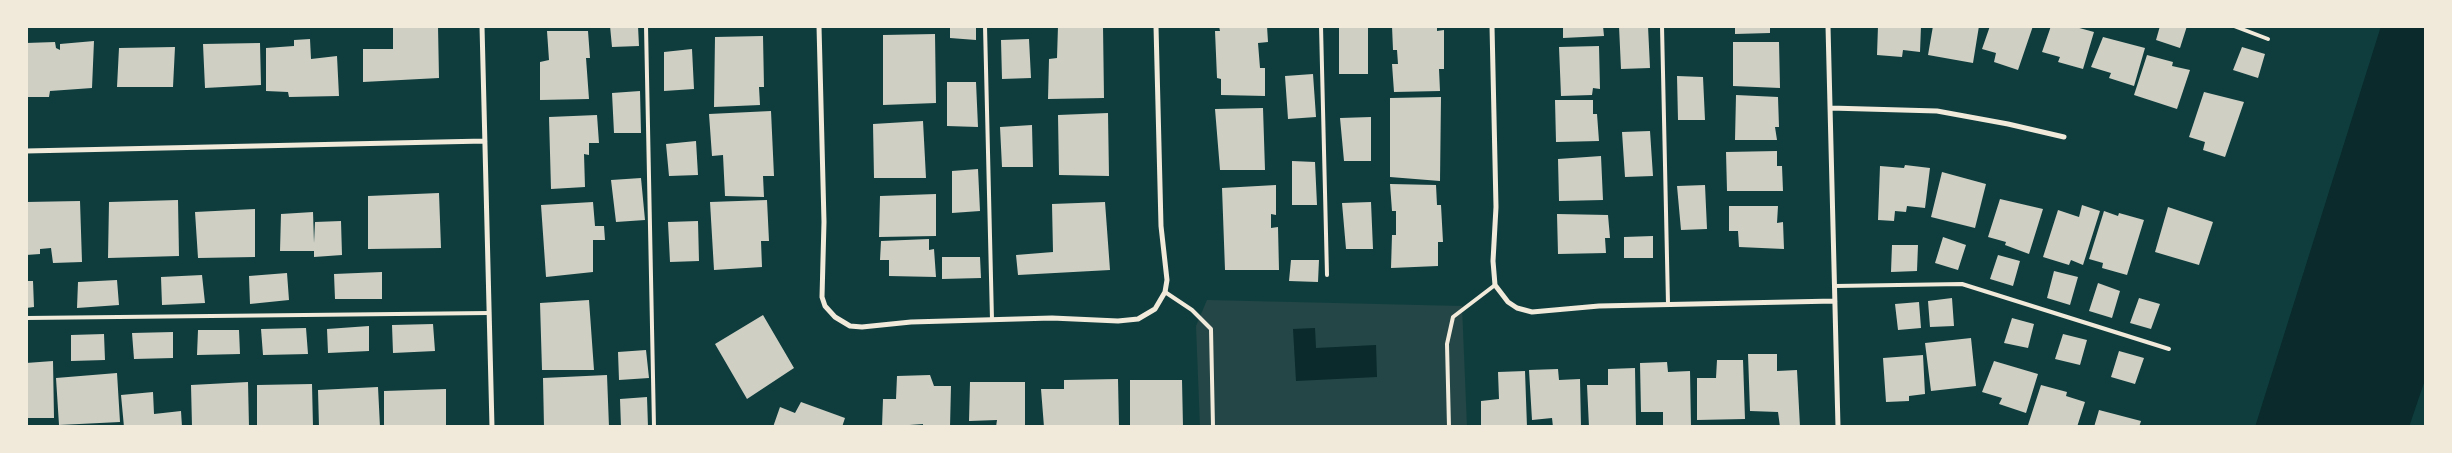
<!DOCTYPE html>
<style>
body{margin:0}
#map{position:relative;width:2452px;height:453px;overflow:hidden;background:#0f3d3e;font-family:Bitter,serif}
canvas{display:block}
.frame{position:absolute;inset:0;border:28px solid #f1e9da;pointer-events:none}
</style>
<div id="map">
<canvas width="2452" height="453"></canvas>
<div class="frame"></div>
</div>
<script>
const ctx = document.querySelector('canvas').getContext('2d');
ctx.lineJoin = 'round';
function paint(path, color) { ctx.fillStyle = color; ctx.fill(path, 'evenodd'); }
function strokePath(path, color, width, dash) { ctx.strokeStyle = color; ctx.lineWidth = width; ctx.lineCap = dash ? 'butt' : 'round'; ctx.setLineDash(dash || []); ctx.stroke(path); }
const green = new Path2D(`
 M1207,300L1462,306L1467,427H1200L1196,326Z`);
const water = new Path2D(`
 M2381,26H2426V377L2409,427H2255Z
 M1315,328L1316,348L1376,345L1377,377L1296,381L1293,329Z`);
const building = new Path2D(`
 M438,26L439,78L363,82V49H393V27Z
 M610,26H638L639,46L612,47Z
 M950,26H976V40L950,38Z
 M1058,26H1103L1104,98L1048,99L1049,59L1057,58Z
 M1219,26H1267L1268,42L1258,43L1260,68H1265V96L1221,95V79L1217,78L1215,31H1220Z
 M1339,26H1368V74H1339Z
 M1392,26H1437V31L1444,30V69H1439L1440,91L1394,92L1392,64H1398L1397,50H1393Z
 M1563,26H1603L1604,36L1563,38Z
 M1619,26H1648L1650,68L1621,69Z
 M1735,26H1770V33L1735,34Z
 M1878,26H1921L1920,52L1903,50L1902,57L1877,55Z
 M1933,26H1979L1973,63L1928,55Z
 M1990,26H2033L2018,70L1994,62L1996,53L1982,49Z
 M2051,26H2072L2094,32L2083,69L2058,62L2060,57L2042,52Z
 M2160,26H2187L2180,48L2156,40Z
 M547,31H588L590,58H586L589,99L540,100V62L549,60Z
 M935,34L936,103L883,105V35Z
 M763,36L764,87H759L760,105L714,107L715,37Z
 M2103,37L2145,48L2134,86L2109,78L2111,73L2091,67Z
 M310,39L311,59L337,56L339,96L289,97L288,92L266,91V48L294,46V40Z
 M1029,39L1031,78L1002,79L1001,40Z
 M94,41L92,88L50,91L49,97H26V43L55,42L56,48L60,50V44Z
 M1733,42H1779L1780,88L1733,86Z
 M260,43L261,85L205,88L203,44Z
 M1599,46L1600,89L1593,88L1592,95L1561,96L1559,47Z
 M175,47L173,87H117L119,48Z
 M2242,47L2265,54L2258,78L2233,70Z
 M692,49L694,89L664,91V52Z
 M2147,55L2173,62L2172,66L2190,70L2177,109L2134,95Z
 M1313,74L1316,117L1288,119L1285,76Z
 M1677,76L1703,77L1705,120H1678Z
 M947,82H976L978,127L947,126Z
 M640,91L641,133H614L612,93Z
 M2204,92L2244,102L2225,157L2203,150L2205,142L2189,137Z
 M1736,95L1778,97L1779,127H1775L1777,140H1735Z
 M1441,97L1440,181L1390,177V98Z
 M1555,100H1593V114H1597L1599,141L1556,142Z
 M1263,108L1265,170H1220L1215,109Z
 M771,111L774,176H763L764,197L725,196L723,155L712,156L709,114Z
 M1108,113L1109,176L1059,175L1058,115Z
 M597,115L599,143H589V155L584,154L585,187L551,189L549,117Z
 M1371,117V161H1344L1340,118Z
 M923,121L926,178H874L873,124Z
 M1032,125L1033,167H1002L1000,127Z
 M1650,131L1653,176L1625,177L1622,132Z
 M696,141L698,175L669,176L666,144Z
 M1777,151V166H1782L1783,191H1727L1726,152Z
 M1601,156L1603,200L1559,201L1558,159Z
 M1292,161L1315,162L1317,205H1292Z
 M1905,165L1930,168L1925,208L1907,206L1906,212L1895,211L1894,221L1878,220L1880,166L1904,168Z
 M978,169L980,211L952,213V171Z
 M1942,172L1986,184L1975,228L1931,217Z
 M641,178L645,220L616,222L611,180Z
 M1390,184L1436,185L1437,205H1441L1443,242H1438V266L1391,268L1392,235H1396V211H1392Z
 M1276,185V215L1271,214V228L1278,227L1279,270H1225L1222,188Z
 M1705,185L1707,229L1681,230L1677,186Z
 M439,193L441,248L368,249V196Z
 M936,194V236L879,237L880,196Z
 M2000,199L2043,209L2029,254L2005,245L2006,242L1988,237Z
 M178,200L179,256L108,258L109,202Z
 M767,200L769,241H761L762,267L714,270L710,202Z
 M80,201L82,262L53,263L51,248L40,249V254L26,255V202Z
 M593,202L595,226H604L605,240H593V272L546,277L541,205Z
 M1105,202L1110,270L1018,275L1016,255L1053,252L1052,204Z
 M1371,202L1373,249H1346L1342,203Z
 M2082,205L2100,211L2083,265L2071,260L2069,265L2043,257L2058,210L2079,217Z
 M1729,206H1778L1777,223L1783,222L1784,249L1739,247L1738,231H1729Z
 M2168,207L2213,222L2199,265L2155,252Z
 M255,209V257L198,258L195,212Z
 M2104,211L2118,216L2119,213L2144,220L2127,275L2102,268L2103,263L2089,259Z
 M313,212L314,243L315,222L341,221L342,255L314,257V251H280L281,214Z
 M1557,214L1608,215L1610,238H1605L1606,253L1558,254Z
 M698,221L699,261L670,262L668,222Z
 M1653,236V258H1624V237Z
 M1943,237L1966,245L1958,270L1935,263Z
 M929,239V250L934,249L936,277L889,276V260H880L881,241Z
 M1892,245H1918L1917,271L1891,272Z
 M1998,255L2020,261L2013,286L1990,279Z
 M942,257H980L981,278L942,279Z
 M1291,260H1319L1318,282L1289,281Z
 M2054,271L2078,277L2070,305L2047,298Z
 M382,272V299H335L334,274Z
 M287,273L289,300L250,304L249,276Z
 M202,275L205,303L162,305L161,277Z
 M117,280L119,305L77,308L78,282Z
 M26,281H33L34,307L26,308Z
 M2098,283L2120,291L2112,318L2089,311Z
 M1952,298L1954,326L1930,327L1928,301Z
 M2139,298L2160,304L2151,329L2130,323Z
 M589,300L594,370H542L540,303Z
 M1919,302L1921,328L1898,330L1895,304Z
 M763,315L794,368L747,399L715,344Z
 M2012,318L2034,324L2028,348L2004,343Z
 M433,324L435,351L393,353L392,325Z
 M369,326V351L328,353L327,329Z
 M306,328L308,354L263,355L261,329Z
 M198,330H239L240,354L197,355Z
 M173,332V358L134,359L132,333Z
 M104,334L105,360L71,361V335Z
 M2063,334L2087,340L2080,365L2055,359Z
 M1971,338L1976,386L1931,391L1925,343Z
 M646,350L649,378L619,380L618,352Z
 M2119,351L2144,358L2135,384L2111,377Z
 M1748,354H1777V371L1797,370L1800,427H1780L1778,412L1750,411Z
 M1923,355L1925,394L1909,396V401L1886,402L1883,358Z
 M1717,360H1743L1745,419L1697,420V378H1716Z
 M53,361L54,418H26V363Z
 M1994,361L2038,374L2026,413L1999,404L2002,398L1982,392Z
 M1667,362L1668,372L1690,371L1691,427H1663V412H1641L1640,363Z
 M1635,368L1636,427H1589L1587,385H1608V369Z
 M1558,369L1559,380L1580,379L1581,427H1553L1552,418L1532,420L1529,370Z
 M1525,371L1527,427H1481V401L1499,399L1498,372Z
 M117,373L120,422L59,425L56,378Z
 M607,375L609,427H544L543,378Z
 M930,375L934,386H951L950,427H923V424L882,427L883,399H896L897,376Z
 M1118,379L1119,427H1044L1041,389H1064V380Z
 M1130,380H1182L1183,427H1130Z
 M248,382L249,427H192L191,385Z
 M970,382H1025V427H996L997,420L969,421Z
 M312,384L313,427H257V385Z
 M2041,385L2067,392L2066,396L2085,402L2077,427H2035L2028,425Z
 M378,387L380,427H319L318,390Z
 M446,389V427H384V391Z
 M153,392L154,414L181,411L182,427H124L121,395Z
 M647,397L648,427H621L620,399Z
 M801,402L845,418L842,427H773L780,407L795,413Z
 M2099,410L2141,421L2139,427H2094Z`);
const service = new Path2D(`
 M646,26L654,427
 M985,26L992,320
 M1321,26L1327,275
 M1662,26L1668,304
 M2234,26L2268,39
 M1835,286L1962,284L2169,349
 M1165,292L1192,310L1211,329L1213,427
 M26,318L489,313
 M1449,427L1447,344L1453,317L1495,285`);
const minor = new Path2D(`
 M482,26L492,427
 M819,26L824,222L822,297L825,306L835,317L850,326L862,327L911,322L1052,318L1118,321L1138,319L1155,309L1165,292L1167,280L1161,226L1156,26
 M1492,26L1496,207L1493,261L1495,285L1508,302L1517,308L1532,312L1599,306L1835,301
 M1828,26L1838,427
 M1830,108L1937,111L2008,124L2064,137
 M26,151L485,141`);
paint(green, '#244646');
paint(water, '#0a2a2b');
paint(building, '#cfcfc3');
strokePath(service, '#f1e9da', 4);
strokePath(minor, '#f1e9da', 5);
</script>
